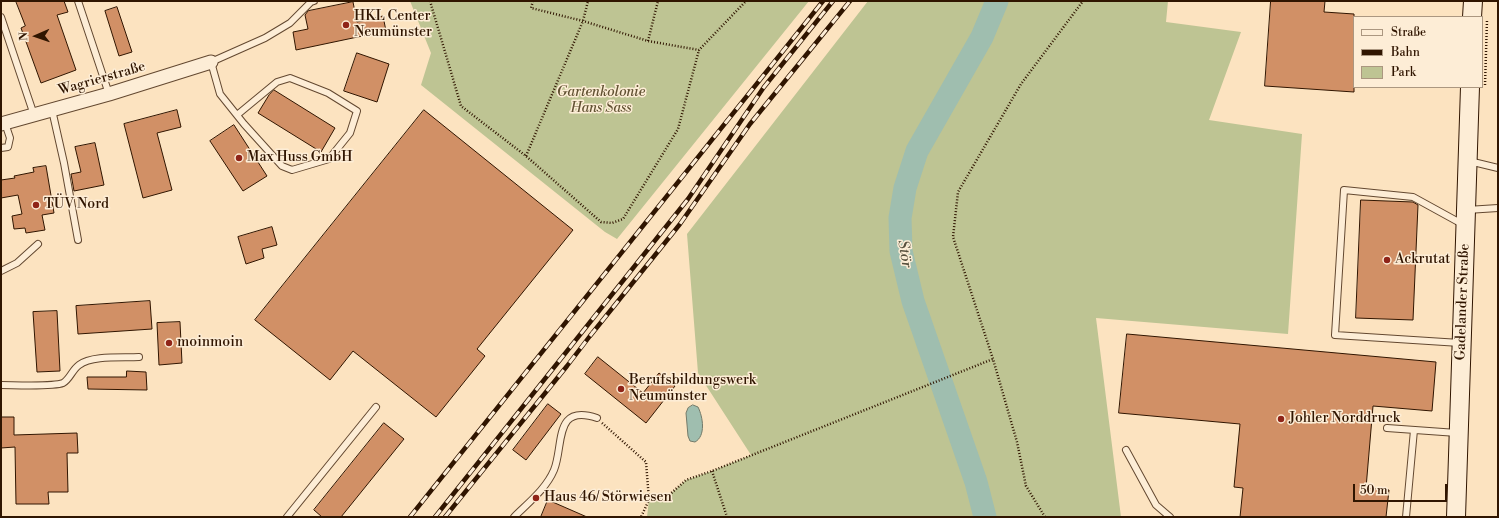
<!DOCTYPE html>
<meta charset="utf-8">
<style>
body{margin:0}
#map{position:relative;width:1499px;height:518px;overflow:hidden;background:#fce3c0;font-family:"Libre Bodoni",serif}
canvas{display:block}
.frame{position:absolute;inset:0;border:2px solid #301500;pointer-events:none}
.legend{position:absolute;left:1353px;top:16px;width:130px;height:72px;box-sizing:border-box;background:#fdedd6;border:1px solid #ab9780;margin:0;padding:5px 7px;list-style:none;font-size:12px;color:#301500}
.legend li{display:flex;align-items:center;gap:8px;height:20px}
.legend b{width:20px;border:1px solid #ab9780}
.north{position:absolute;left:16px;top:16px;width:40px;height:40px;-webkit-text-stroke:3px #fdedd6;paint-order:stroke;rotate:268deg;font-size:11px;font-weight:700;line-height:16px;text-align:center;color:#301500}
.north::after{content:'';display:block;margin:auto;width:14px;height:18px;background:#301500;clip-path:polygon(50% 0,100% 100%,50% 72%,0 100%)}
.scale{position:absolute;left:1353px;top:484px;width:94px;height:18px;box-sizing:border-box;border:2px solid #301500;border-top:0;padding-left:5px;font-size:12px;line-height:14px;white-space:nowrap;color:#301500;-webkit-text-stroke:3px #fdedd6;paint-order:stroke}
</style>
<div id="map">
<canvas width="1499" height="518"></canvas>
<div class="frame"></div>
<ul class="legend">
<li><b style="height:5px;background:#fdedd6"></b>Straße</li>
<li><b style="height:5px;background:#301500"></b>Bahn</li>
<li><b style="height:11px;background:#bec493"></b>Park</li>
</ul>
<div class="north">N</div>
<div class="scale">50 m</div>
</div>
<script>
const ctx = document.querySelector('canvas').getContext('2d');
ctx.lineJoin = 'round';
function paint(path, color) { ctx.fillStyle = color; ctx.fill(path, 'evenodd'); }
function strokePath(path, color, width, dash) { ctx.strokeStyle = color; ctx.lineWidth = width; ctx.lineCap = dash ? 'butt' : 'round'; ctx.setLineDash(dash || []); ctx.stroke(path); }
function drawText(font, color, halo, rows, align = 'center') {
  ctx.font = font + ' "Libre Bodoni",serif'; ctx.lineWidth = 3; ctx.setLineDash([]); ctx.textBaseline = 'middle'; ctx.strokeStyle = halo; ctx.fillStyle = color; for (const [text, x, y, turn = 0] of rows) {
    ctx.save(); ctx.translate(x, y); ctx.rotate((+turn || 0) * Math.PI / 180); ctx.textAlign = isNaN(turn) ? turn : align; if (halo) ctx.strokeText(text, 0, 0); ctx.fillText(text, 0, 0); ctx.restore();
  }
}
const green = new Path2D(`
 M410,1H809L617,239L605,232L421,85L431,53Z
 M868,1H1168L1166,22L1241,32L1209,120L1302,134L1288,334L1096,318L1121,517H647L649,500L668,496L686,480L712,471L751,455L698,373L687,234Z`);
const water = new Path2D(`
 M693,405L698,407C703,417 706,436 695,442L690,441L688,436L686,413L688,408Z`);
const river = new Path2D(`
 M985,517L976,482L913,301L901,251L900,218L905,188L917,151L982,37L997,1`);
const building = new Path2D(`
 M16,1H64L68,12L57,15L76,70L41,83L21,28L25,26Z
 M1271,1H1325L1324,12L1354,14V92L1265,86Z
 M353,2L357,22L383,16L386,31L296,50L293,32L308,29L305,15L308,11Z
 M117,7L132,52L119,56L105,11Z
 M357,53L389,64L377,102L344,91Z
 M274,90L335,128L321,152L258,113L269,95Z
 M177,110L181,127L157,133L172,190L143,198L124,124Z
 M424,110L573,230L477,349L485,356L436,417L353,351L330,380L255,320Z
 M234,125L267,176L243,191L210,141Z
 M95,143L104,185L74,191L71,174L81,172L75,147Z
 M46,166L54,213L42,215L45,230L26,233L25,228L14,229L12,216L22,214L18,195L1,198V180L15,178L14,176L34,172L33,168Z
 M1361,200L1413,202L1418,205L1413,320L1356,318Z
 M272,227L277,245L262,249L264,258L246,264L238,237Z
 M150,301L152,329L78,334L76,306Z
 M57,311L60,371L37,372L33,312Z
 M180,322L182,363L159,365L157,323Z
 M1127,334L1436,362L1432,411L1373,406L1366,488L1389,490L1386,517H1240L1243,488L1234,487L1240,424L1119,413Z
 M598,357L643,393L659,373L675,386L646,423L585,374Z
 M127,371L146,372L147,390L88,389L87,377H126Z
 M548,404L561,414L526,460L513,450Z
 M1,417H14V435L77,433L78,453H67L68,492H48L49,504H16L15,447L1,448Z
 M384,423L404,439L341,517H322L314,510Z
 M548,500L587,517H541Z`);
const path = new Path2D(`
 M430,1L461,106L526,156L601,222L612,223L623,219L678,129L699,50
 M533,1L531,8L583,21L648,41L699,50L746,1
 M648,41L658,1
 M1485,85L1487,20
 M526,156L583,21L588,1
 M602,423L646,462L649,500L641,517
 M712,471L727,517
 M649,500L668,496L686,480L712,471L993,359
 M1045,517L1026,486L1017,442L993,359L953,237L958,192L1021,84L1083,1`);
const lane = new Path2D(`
 M78,1L109,94
 M1,17L34,115
 M52,110L64,163L78,240
 M237,115L277,82L290,78L328,93L357,111L350,133L329,159L292,170L282,166L244,124L220,94L211,62L265,38L290,23L311,2L314,1
 M1,148L8,147L10,138L5,123
 M1469,161L1498,168
 M1467,210L1498,208
 M1,271L17,263L38,244
 M1460,343L1335,335L1344,190L1413,197L1464,225
 M1,385C14,385 53,387 63,383C70,379 72,370 79,365C92,355 123,358 139,357
 M1387,428L1457,433
 M1126,450L1156,505L1170,517
 M287,517L376,407
 M514,517C528,503 546,489 554,470C564,446 553,403 597,418
 M1406,517L1414,430`);
const street = new Path2D(`
 M1,124L109,94L211,62`);
const secondary = new Path2D(`
 M1472,17L1473,1
 M1456,517L1470,87`);
const rail = new Path2D(`
 M590,336L680,224L750,124L850,1
 M410,517L823,1
 M435,517L688,199L764,87L833,1
 M445,517L567,366L593,332`);
const markers = [
 [346,25,4,"#8f2418"],
 [239,158,4,"#8f2418"],
 [36,205,4,"#8f2418"],
 [1387,260,4,"#8f2418"],
 [169,343,4,"#8f2418"],
 [621,389,4,"#8f2418"],
 [1281,419,4,"#8f2418"],
 [536,498,4,"#8f2418"]
];
const poiNames = [
 ["HKL Center",354,17],
 ["Neumünster",354,33],
 ["Max Huss GmbH",247,158],
 ["TÜV Nord",44,205],
 ["Ackrutat",1395,260],
 ["moinmoin",177,343],
 ["Berufsbildungswerk",629,381],
 ["Neumünster",629,397],
 ["Johler Norddruck",1289,419],
 ["Haus 46/ Störwiesen",544,498]
];
const streetNames = [
 ["Wagrierstraße",102,79,-16],
 ["Gadelander Straße",1463,302,-88]
];
const parkNames = [
 ["Gartenkolonie",601,93],
 ["Hans Sass",601,109]
];
const waterNames = [
 ["Stör",904,254,81]
];
paint(green, '#bec493');
paint(water, '#9fbeaf');
strokePath(water, '#737a69', 1);
strokePath(river, '#9fbeaf', 23);
paint(building, '#d19066');
strokePath(building, '#301500', 1);
strokePath(lane, '#634830', 8);
strokePath(street, '#634830', 15);
strokePath(secondary, '#301500', 20);
strokePath(path, '#301500', 2.5, [1, 2]);
strokePath(lane, '#fdedd6', 6);
strokePath(street, '#fdedd6', 13);
strokePath(secondary, '#fdedd6', 18);
strokePath(rail, '#301500', 4.5);
strokePath(rail, '#fdedd6', 3, [9]);
for (const [x, y, r, color] of markers) { const dot = new Path2D(); dot.arc(x, y, r, 0, 2 * Math.PI); ctx.fillStyle = color; ctx.fill(dot); strokePath(dot, '#fdedd6', 1.5); }
drawText('14px', '#301500', '#fdedd6', poiNames, 'left');
drawText('14px', '#301500', '#fdedd6', streetNames);
drawText('italic 14px', '#625233', '#fdedd6', parkNames);
drawText('italic 15px', '#57503d', '#fdedd6', waterNames);
</script>
